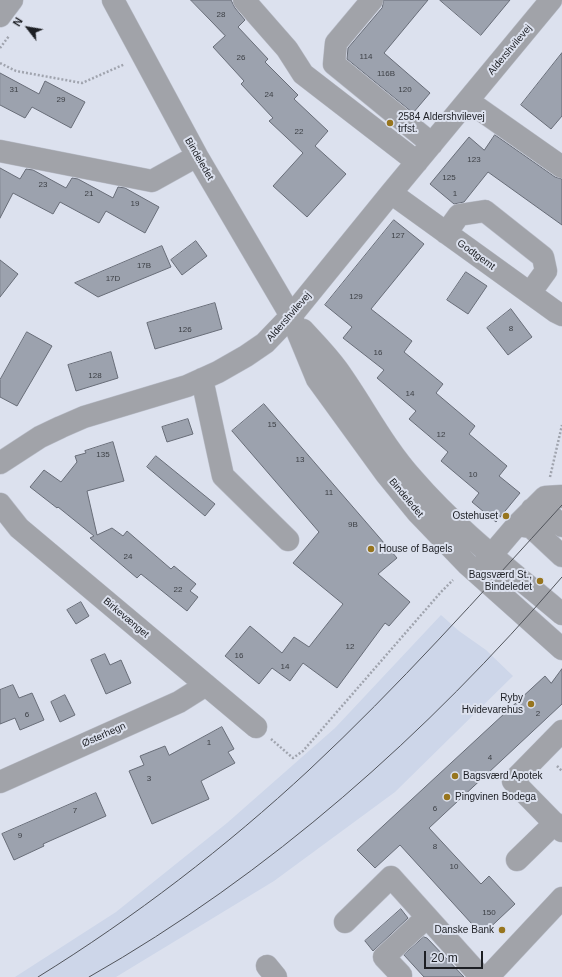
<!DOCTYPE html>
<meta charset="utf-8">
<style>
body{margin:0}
#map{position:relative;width:562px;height:977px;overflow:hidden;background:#dce1ee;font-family:Arial,sans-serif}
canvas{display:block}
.north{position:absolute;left:8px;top:8px;width:40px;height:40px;-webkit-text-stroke:3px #dce1ee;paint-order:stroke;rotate:301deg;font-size:11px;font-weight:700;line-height:16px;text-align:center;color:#1d1f24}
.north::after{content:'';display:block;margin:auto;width:14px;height:18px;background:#1d1f24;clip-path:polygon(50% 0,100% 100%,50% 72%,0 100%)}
.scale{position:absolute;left:424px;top:951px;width:59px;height:18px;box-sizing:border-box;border:2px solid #1d1f24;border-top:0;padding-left:5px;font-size:12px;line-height:14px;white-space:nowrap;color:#1d1f24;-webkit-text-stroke:3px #dce1ee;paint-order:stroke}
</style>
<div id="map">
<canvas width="562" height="977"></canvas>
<div class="north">N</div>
<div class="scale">20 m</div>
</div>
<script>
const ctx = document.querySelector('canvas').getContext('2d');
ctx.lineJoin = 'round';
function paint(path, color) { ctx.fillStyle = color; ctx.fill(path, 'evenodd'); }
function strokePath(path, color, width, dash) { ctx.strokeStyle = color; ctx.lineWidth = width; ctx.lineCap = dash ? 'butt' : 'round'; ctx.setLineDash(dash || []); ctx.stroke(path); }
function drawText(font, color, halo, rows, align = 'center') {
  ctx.font = font + ' Arial,sans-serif'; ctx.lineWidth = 4; ctx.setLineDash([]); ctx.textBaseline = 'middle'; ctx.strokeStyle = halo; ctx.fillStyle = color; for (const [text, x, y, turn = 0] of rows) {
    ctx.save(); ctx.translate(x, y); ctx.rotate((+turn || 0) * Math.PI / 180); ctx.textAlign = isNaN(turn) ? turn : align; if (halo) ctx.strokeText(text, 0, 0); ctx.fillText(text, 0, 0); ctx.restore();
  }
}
const built = new Path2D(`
 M441,615L459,631L486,650L513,676L395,792L274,881L116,977H15L116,912L227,823L335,728Z`);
const building = new Path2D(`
 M191,0H231L235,8L245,20L238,27L268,59L265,62L298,95L294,99L328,131L315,146L346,174L307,217L273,186L303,153L269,121L273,118L241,84L244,81L213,47L225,36Z
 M384,0H428L384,53L430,93L413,113L347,59L348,48L382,8Z
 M440,0H510L481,35Z
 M562,53V116L551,129L521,105Z
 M0,73L39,94L45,81L85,102L71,128L32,107L25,118L0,105Z
 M495,135L555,177L562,179V225L488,172L464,202L454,204L430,184L469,137L484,150Z
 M0,168L20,179L26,169L33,170L66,188L72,178L78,179L113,198L118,187L125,188L159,207L145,233L106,211L99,223L60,202L53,214L13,193L0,218Z
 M394,220L424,244L371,309L412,341L404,352L443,384L436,393L475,426L469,434L507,466L499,476L520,493L496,522L472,502L479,493L441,461L448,452L409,419L416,411L377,378L384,370L343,338L352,327L325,305Z
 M196,241L207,256L182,275L171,260Z
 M162,246L171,267L98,297L75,283Z
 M0,260L18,274L0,297Z
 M466,272L487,286L468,314L447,300Z
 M215,303L222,329L155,349L147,323Z
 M511,309L532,337L508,355L487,328Z
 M27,332L52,346L17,406L0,397V380Z
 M111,352L118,378L76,391L68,365Z
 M264,404L397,558L378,574L410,602L389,626L385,623L337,688L303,663L290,681L272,668L259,684L225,656L250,626L282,653L294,637L309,647L343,604L293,563L319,532L232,431Z
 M188,419L193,434L167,442L162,427Z
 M113,442L124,481L87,491L97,535L112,528L123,536L127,531L171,569L174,566L196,584L190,591L198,597L187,611L141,574L137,578L90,538L94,536L58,507L57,508L30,487L44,470L61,482L77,462L75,456L86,453L85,451Z
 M156,456L215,504L205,516L147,467Z
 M81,602L89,616L76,624L67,610Z
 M105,654L110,665L121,660L131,683L106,694L91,660Z
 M562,669V704L429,828L481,884L489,876L515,904L482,935L400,845L375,868L357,850L545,676L551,683Z
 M13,685L19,698L32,693L44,720L20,730L15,718L0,724V690Z
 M65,695L75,715L60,722L51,702Z
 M222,727L234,749L228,752L235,763L201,781L209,799L152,824L129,771L144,765L140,756L165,746L169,755Z
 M96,793L106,816L43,844L44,846L14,860L2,834Z
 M401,909L408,918L373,951L365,941Z
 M424,937L427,938L464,977H424L404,955Z`);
const path = new Path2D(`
 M0,48L9,36
 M0,63L16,71L82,83L125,64
 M550,477L562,425
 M271,739L293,758L303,751L441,592L453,580
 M557,766L562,771`);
const minor = new Path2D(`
 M113,0L197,156L291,316L317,379L386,474L417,512L468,565L562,649
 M244,0L287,49L303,74L417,162
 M372,0L336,43L334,64L432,144
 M0,16L12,0
 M468,101L562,167
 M0,151L152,181L197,156
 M391,193L556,312L562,315
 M446,233L459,215L485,211L543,257L546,271L530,293
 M303,330C315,343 327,355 337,369C363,405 383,446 413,479C457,530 511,571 562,614
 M202,379L223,476L288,540
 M0,463L40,437L61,427L84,417L187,386L218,372L246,356L265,343L291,316L391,193L551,0
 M0,504L19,528L256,727
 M532,509L545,510L562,526
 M517,525L531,527L562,556
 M482,566L517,525L545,497L561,496L562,497
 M562,731L513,781L562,831
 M0,782L179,702L206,685
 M517,860L555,823
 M345,922L391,877L481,977
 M267,966L276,977
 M401,975L384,957L427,917
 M488,977L562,898`);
const tram = new Path2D(`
 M38,977C135,917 226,847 309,770C398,687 480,595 562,505
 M89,977C270,874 427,734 562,577`);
const markers = [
 [390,123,4,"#97751e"],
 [506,516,4,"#97751e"],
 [371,549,4,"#97751e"],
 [540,581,4,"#97751e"],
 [531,704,4,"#97751e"],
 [455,776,4,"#97751e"],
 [447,797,4,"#97751e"],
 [502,930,4,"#97751e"]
];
const numberNames = [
 ["28",221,15],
 ["114",366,57],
 ["26",241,58],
 ["116B",386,74],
 ["31",14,90],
 ["120",405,90],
 ["24",269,95],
 ["29",61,100],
 ["22",299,132],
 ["123",474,160],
 ["125",449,178],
 ["23",43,185],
 ["21",89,194],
 ["1",455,194],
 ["19",135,204],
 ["127",398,236],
 ["17B",144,266],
 ["17D",113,279],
 ["129",356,297],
 ["8",511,329],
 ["126",185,330],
 ["16",378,353],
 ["128",95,376],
 ["14",410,394],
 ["15",272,425],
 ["12",441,435],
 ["135",103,455],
 ["13",300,460],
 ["10",473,475],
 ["11",329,493],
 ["9B",353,525],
 ["24",128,557],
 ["22",178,590],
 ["12",350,647],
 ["16",239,656],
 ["14",285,667],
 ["2",538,714],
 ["6",27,715],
 ["1",209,743],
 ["4",490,758],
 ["3",149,779],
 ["6",435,809],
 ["7",75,811],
 ["9",20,836],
 ["8",435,847],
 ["10",454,867],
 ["150",489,913]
];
const streetNames = [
 ["Aldershvilevej",510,50,-50],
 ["Bindeledet",199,159,60],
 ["Godtgemt",476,255,36],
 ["Aldershvilevej",289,317,-49],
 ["Bindeledet",406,498,50],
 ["Birkevænget",126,618,40],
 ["Østerhegn",104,735,-24]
];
const poiNames = [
 ["2584 Aldershvilevej",398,117],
 ["trfst.",398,129],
 ["Ostehuset",498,516,"right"],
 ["House of Bagels",379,549],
 ["Bagsværd St.,",532,575,"right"],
 ["Bindeledet",532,587,"right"],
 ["Ryby",523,698,"right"],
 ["Hvidevarehus",523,710,"right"],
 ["Bagsværd Apotek",463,776],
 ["Pingvinen Bodega",455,797],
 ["Danske Bank",494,930,"right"]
];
paint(built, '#cdd6e9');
paint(building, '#9ca2ae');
strokePath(building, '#686d78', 1);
strokePath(minor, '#babeca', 23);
strokePath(path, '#a0a4ae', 2.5, [2, 2]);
strokePath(minor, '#a1a3a9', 22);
strokePath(tram, '#51545b', 1);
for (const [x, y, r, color] of markers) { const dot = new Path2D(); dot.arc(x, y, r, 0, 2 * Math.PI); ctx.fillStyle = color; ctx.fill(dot); strokePath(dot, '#dce1ee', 1.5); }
drawText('8px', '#3d4046', null, numberNames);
drawText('10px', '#1d1f24', '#dce1ee', streetNames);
drawText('10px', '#1d1f24', '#dce1ee', poiNames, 'left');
</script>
